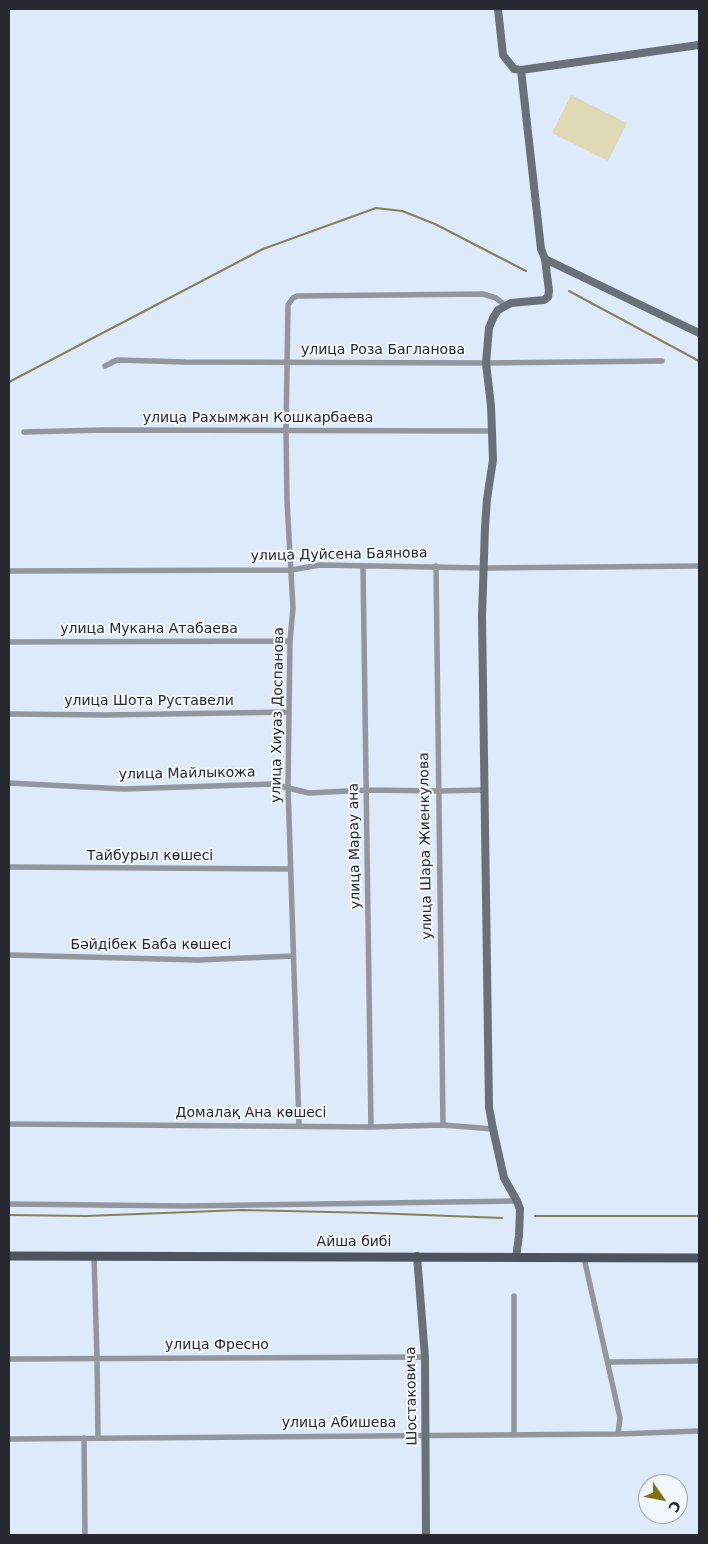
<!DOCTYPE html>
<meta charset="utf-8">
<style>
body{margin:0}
#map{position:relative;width:708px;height:1544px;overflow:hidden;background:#deeaf9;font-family:"DejaVu Sans",sans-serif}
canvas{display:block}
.frame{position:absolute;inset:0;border:10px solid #262a30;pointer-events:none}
.north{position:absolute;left:638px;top:1474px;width:50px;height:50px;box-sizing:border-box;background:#f2f7fd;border:1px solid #a0a5ab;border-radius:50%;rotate:123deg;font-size:14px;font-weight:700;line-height:20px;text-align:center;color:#262a30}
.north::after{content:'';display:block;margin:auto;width:18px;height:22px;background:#807111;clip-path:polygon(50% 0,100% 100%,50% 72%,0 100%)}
</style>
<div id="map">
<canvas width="708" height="1544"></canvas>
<div class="frame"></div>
<div class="north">С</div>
</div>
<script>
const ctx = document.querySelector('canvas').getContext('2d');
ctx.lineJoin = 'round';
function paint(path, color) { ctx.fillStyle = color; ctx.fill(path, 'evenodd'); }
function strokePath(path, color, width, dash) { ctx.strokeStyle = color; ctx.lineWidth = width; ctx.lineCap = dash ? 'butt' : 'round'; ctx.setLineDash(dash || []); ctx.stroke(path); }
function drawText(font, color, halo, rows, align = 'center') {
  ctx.font = font + ' "DejaVu Sans",sans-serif'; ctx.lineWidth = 4; ctx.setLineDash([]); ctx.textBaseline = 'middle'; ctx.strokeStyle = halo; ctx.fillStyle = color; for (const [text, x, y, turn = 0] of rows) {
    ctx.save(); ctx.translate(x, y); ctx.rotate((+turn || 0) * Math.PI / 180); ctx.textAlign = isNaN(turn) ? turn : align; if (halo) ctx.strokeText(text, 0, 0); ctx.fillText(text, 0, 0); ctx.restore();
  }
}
const green = new Path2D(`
 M571,95L627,123L608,161L552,133Z`);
const stream = new Path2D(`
 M569,291L699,361
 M9,382L263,249L376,208L402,211L435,224L526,271
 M9,1215L86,1216L242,1210L373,1213L502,1218
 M535,1216H699`);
const street = new Path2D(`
 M105,366L117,360L185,362L486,363L662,361
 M24,432L105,430L492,431
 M363,566L371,1127
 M436,566L443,1125
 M9,571L291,570L320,565L484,568L699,566
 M9,642L290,641
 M9,714L106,715L289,712
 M9,783L124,789L272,784L309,793L367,790L438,791L485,790
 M9,867L290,869
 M9,955L198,960L293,956
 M9,1124L371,1127L443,1125L493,1129
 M299,1125L288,787L290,641L293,608L287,501L286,430L288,305L293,298L297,296L483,294L496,298L506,306
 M9,1204L186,1206L517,1201
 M94,1256L97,1358L98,1438
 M584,1258L620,1418L618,1434
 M514,1296V1435
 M9,1359L425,1357
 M609,1362L699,1361
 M84,1438L85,1535
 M9,1439L618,1434L699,1431`);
const secondary = new Path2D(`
 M498,9L503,55L514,69L521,70
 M699,45L521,70L541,249L545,259L699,333
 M417,1256L425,1357L426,1535
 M516,1257L519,1236L520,1209L517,1201L504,1178L493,1129L489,1107L482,616L485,527L487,499L493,460L491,406L486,363L489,328L493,318L498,310L511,303L544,300L548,297L549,291L545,259`);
const primary = new Path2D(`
 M9,1256L699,1258`);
const streetNames = [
 ["улица Роза Багланова",383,350],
 ["улица Рахымжан Кошкарбаева",258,418],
 ["улица Дуйсена Баянова",339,555,-1],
 ["улица Мукана Атабаева",149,629],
 ["улица Шота Руставели",149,701],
 ["улица Хиуаз Доспанова",278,715,-89],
 ["улица Майлыкожа",187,774,-1],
 ["улица Марау ана",355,846,-91],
 ["улица Шара Жиенкулова",426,846,-91],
 ["Тайбурыл көшесі",150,856],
 ["Бәйдібек Баба көшесі",151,945],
 ["Домалақ Ана көшесі",251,1113],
 ["Айша бибі",354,1242],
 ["улица Фресно",217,1345],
 ["Шостаковича",412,1396,-91],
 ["улица Абишева",339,1423]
];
paint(green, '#dfd9b5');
strokePath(stream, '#87815a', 2);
strokePath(street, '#92979d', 5.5);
strokePath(secondary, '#687078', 8);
strokePath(primary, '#4b545f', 9);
drawText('14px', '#262a30', '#f2f7fd', streetNames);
</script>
